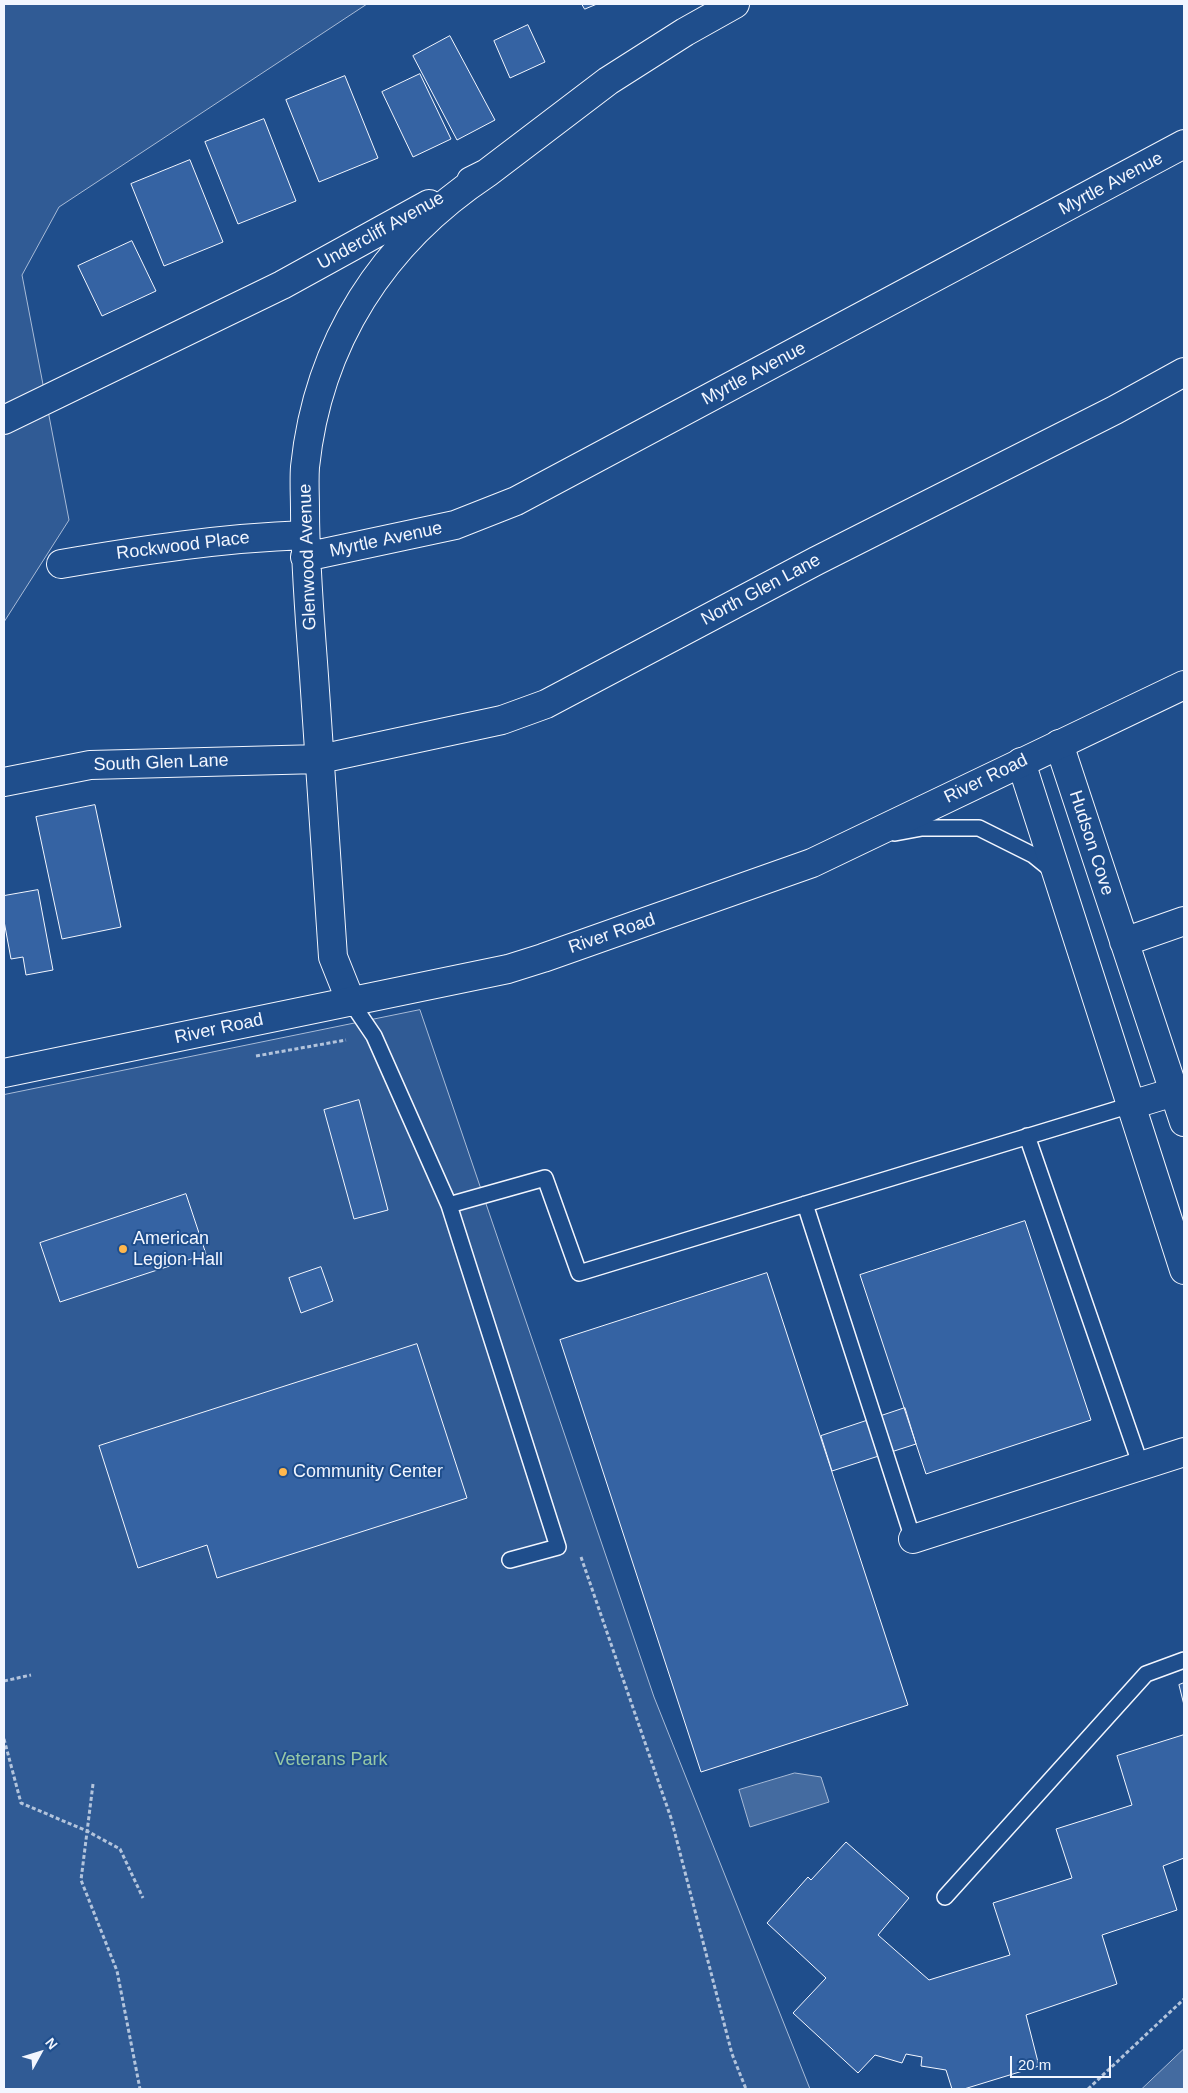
<!DOCTYPE html>
<style>
body{margin:0}
#map{position:relative;width:1188px;height:2093px;overflow:hidden;background:#1f4e8c;font-family:Arial,sans-serif}
canvas{display:block}
.frame{position:absolute;inset:0;border:5px solid #f2f6ff;pointer-events:none}
.north{position:absolute;left:15px;top:2028px;width:50px;height:50px;-webkit-text-stroke:4px #1f4e8c;paint-order:stroke;rotate:51deg;font-size:14px;font-weight:700;line-height:20px;text-align:center;color:#f2f6ff}
.north::after{content:'';display:block;margin:auto;width:18px;height:22px;background:#f2f6ff;clip-path:polygon(50% 0,100% 100%,50% 72%,0 100%)}
.scale{position:absolute;left:1010px;top:2056px;width:101px;height:22px;box-sizing:border-box;border:2px solid #f2f6ff;border-top:0;padding-left:6px;font-size:15px;line-height:18px;white-space:nowrap;color:#f2f6ff;-webkit-text-stroke:4px #1f4e8c;paint-order:stroke}
</style>
<div id="map">
<canvas width="1188" height="2093"></canvas>
<div class="frame"></div>
<div class="north">N</div>
<div class="scale">20 m</div>
</div>
<script>
const ctx = document.querySelector('canvas').getContext('2d');
ctx.lineJoin = 'round';
function paint(path, color) { ctx.fillStyle = color; ctx.fill(path, 'evenodd'); }
function strokePath(path, color, width, dash) { ctx.strokeStyle = color; ctx.lineWidth = width; ctx.lineCap = dash ? 'butt' : 'round'; ctx.setLineDash(dash || []); ctx.stroke(path); }
function drawText(font, color, halo, rows, align = 'center') {
  ctx.font = font + ' Arial,sans-serif'; ctx.lineWidth = 4; ctx.setLineDash([]); ctx.textBaseline = 'middle'; ctx.strokeStyle = halo; ctx.fillStyle = color; for (const [text, x, y, turn = 0] of rows) {
    ctx.save(); ctx.translate(x, y); ctx.rotate((+turn || 0) * Math.PI / 180); ctx.textAlign = isNaN(turn) ? turn : align; if (halo) ctx.strokeText(text, 0, 0); ctx.fillText(text, 0, 0); ctx.restore();
  }
}
const built = new Path2D(`
 M4,4H367L59,207L22,275L69,520L4,622Z
 M420,1010L654,1697L810,2089H4V1095Z`);
const water = new Path2D(`
 M795,1773L821,1777L829,1802L750,1827L739,1790Z
 M1184,2049V2089H1142Z`);
const building = new Path2D(`
 M582,4H597L585,9Z
 M528,25L545,62L510,78L494,41Z
 M450,36L495,120L457,140L413,56Z
 M420,74L451,139L413,157L382,92Z
 M345,76L378,158L319,182L286,100Z
 M264,119L296,201L238,224L205,142Z
 M190,160L223,242L164,266L131,184Z
 M132,241L156,291L102,316L78,266Z
 M95,805L121,927L62,939L36,817Z
 M38,890L53,970L26,975L23,957L11,959L4,921V896Z
 M359,1100L388,1210L354,1219L324,1110Z
 M186,1194L206,1254L60,1302L40,1243Z
 M1025,1221L1091,1420L926,1474L860,1275Z
 M321,1267L333,1301L301,1313L289,1278Z
 M767,1273L908,1705L701,1772L560,1340Z
 M417,1344L467,1498L217,1578L207,1545L138,1568L99,1446Z
 M905,1408L916,1444L832,1471L821,1436Z
 M1184,1683V1705L1179,1685Z
 M1184,1735V1858L1163,1866L1177,1910L1102,1935L1117,1984L1026,2015L1039,2066L964,2089H952L946,2070L921,2066L922,2057L906,2054L902,2063L875,2055L858,2073L793,2013L826,1978L767,1923L808,1877L811,1880L846,1842L909,1898L878,1935L929,1980L1010,1955L993,1903L1072,1878L1056,1829L1132,1805L1117,1756Z`);
const path = new Path2D(`
 M256,1056L346,1040
 M581,1557L671,1818L732,2054L746,2089
 M4,1681L31,1675
 M4,1739L21,1803L87,1831L120,1849L143,1898
 M93,1784L81,1880L117,1971L140,2089
 M1088,2089L1184,1999`);
const lane = new Path2D(`
 M895,833L922,828H979L1033,855L1054,872
 M351,1002L374,1036L449,1205L558,1547L510,1560
 M1027,1136L1141,1466
 M805,1204L913,1539
 M449,1205L545,1178L579,1273L1131,1105
 M945,1897L1146,1674L1184,1660`);
const street = new Path2D(`
 M471,181L487,173L608,81L685,32L735,4
 M4,420L282,285L429,204
 M305,557L455,525L516,501L1184,144
 M61,564C143,550 222,538 305,535
 M1059,744L1184,1122
 M1021,762L1184,1270
 M4,782L90,765L320,759L502,720L546,704L816,561L1115,410L1184,372
 M1124,942L1184,921
 M351,1002L333,957C327,863 321,769 314,676C310,620 305,565 305,510C305,496 304,481 305,467C318,342 383,242 487,173
 M1131,1105L1174,1092
 M913,1539L1184,1452`);
const primary = new Path2D(`
 M4,1073L508,969L543,958L812,863L1184,685`);
const markers = [
 [123,1249,5,"#ffb74d"],
 [283,1472,5,"#ffb74d"]
];
const streetNames = [
 ["Myrtle Avenue",1111,184,-28],
 ["Undercliff Avenue",381,231,-29],
 ["Myrtle Avenue",754,374,-28],
 ["Myrtle Avenue",386,540,-12],
 ["Rockwood Place",183,546,-7],
 ["Glenwood Avenue",308,557,-92],
 ["North Glen Lane",761,590,-28],
 ["South Glen Lane",161,763,-2],
 ["River Road",986,779,-26],
 ["Hudson Cove",1091,843,72],
 ["River Road",612,934,-19],
 ["River Road",219,1029,-12]
];
const poiNames = [
 ["American",133,1239],
 ["Legion Hall",133,1260],
 ["Community Center",293,1472]
];
const parkNames = [
 ["Veterans Park",331,1760]
];
paint(built, '#305b95');
strokePath(built, '#a8bbd7', 1);
paint(water, '#446ba0');
strokePath(water, '#a8bbd7', 1);
paint(building, '#3563a3');
strokePath(building, '#f2f6ff', 1);
strokePath(lane, '#f2f6ff', 18);
strokePath(street, '#f2f6ff', 30);
strokePath(primary, '#f2f6ff', 30);
strokePath(path, '#b3c4dc', 3, [4, 2.5]);
strokePath(lane, '#1f4e8c', 15);
strokePath(street, '#1f4e8c', 28);
strokePath(primary, '#1f4e8c', 28);
for (const [x, y, r, color] of markers) { const dot = new Path2D(); dot.arc(x, y, r, 0, 2 * Math.PI); ctx.fillStyle = color; ctx.fill(dot); strokePath(dot, '#1f4e8c', 2); }
drawText('18px', '#f2f6ff', '#1f4e8c', streetNames);
drawText('18px', '#f2f6ff', '#1f4e8c', poiNames, 'left');
drawText('18px', '#97c8a6', '#1f4e8c', parkNames);
</script>
